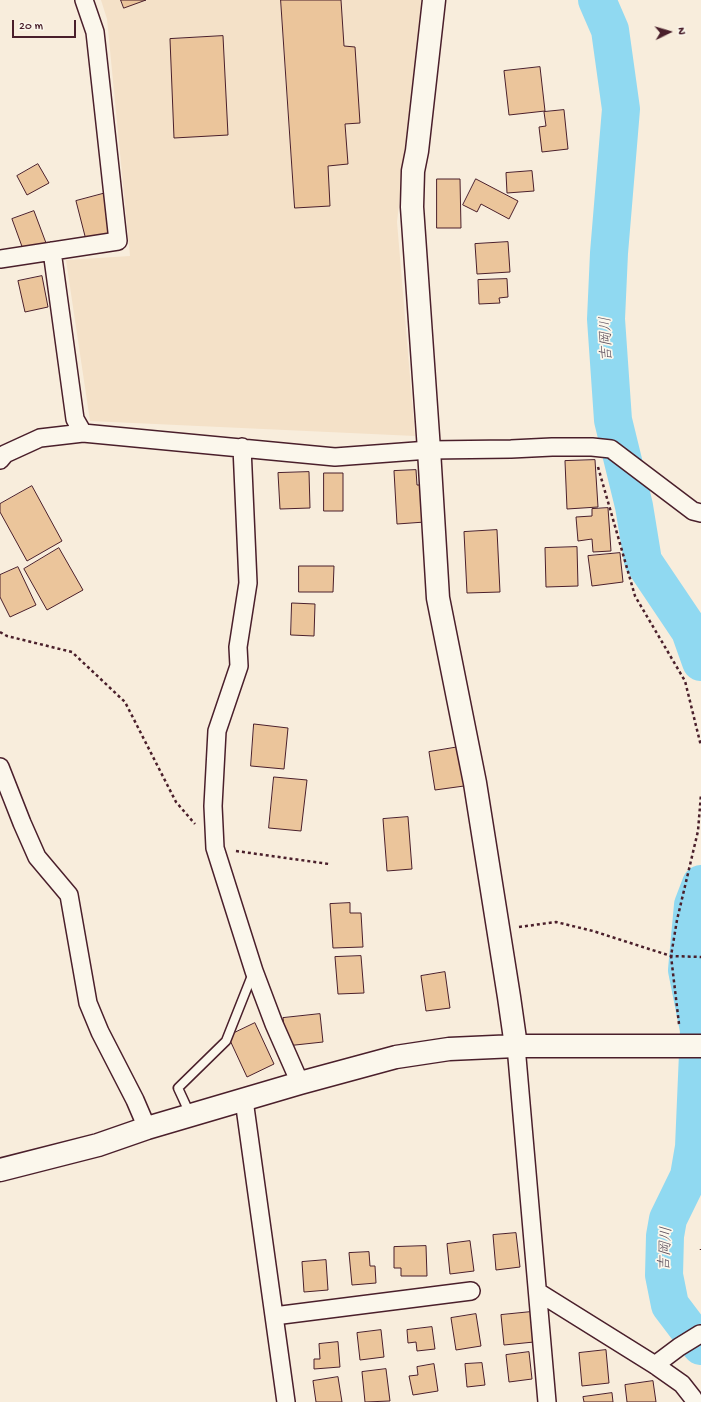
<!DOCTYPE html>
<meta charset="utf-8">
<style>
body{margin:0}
#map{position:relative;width:701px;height:1402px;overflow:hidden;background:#f8eddc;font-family:"Gochi Hand",sans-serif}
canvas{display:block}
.north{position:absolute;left:649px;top:12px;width:40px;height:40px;-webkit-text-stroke:3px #fbf7ec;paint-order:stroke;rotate:85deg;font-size:11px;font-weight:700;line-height:16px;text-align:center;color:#4a1f2b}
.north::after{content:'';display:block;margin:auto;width:14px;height:18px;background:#4a1f2b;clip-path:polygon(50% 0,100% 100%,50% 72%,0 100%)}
.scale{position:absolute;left:12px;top:20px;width:64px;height:18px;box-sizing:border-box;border:2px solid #4a1f2b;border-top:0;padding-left:5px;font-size:12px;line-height:14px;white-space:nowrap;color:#4a1f2b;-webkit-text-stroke:3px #fbf7ec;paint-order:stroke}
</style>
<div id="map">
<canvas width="701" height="1402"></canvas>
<div class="north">N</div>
<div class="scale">20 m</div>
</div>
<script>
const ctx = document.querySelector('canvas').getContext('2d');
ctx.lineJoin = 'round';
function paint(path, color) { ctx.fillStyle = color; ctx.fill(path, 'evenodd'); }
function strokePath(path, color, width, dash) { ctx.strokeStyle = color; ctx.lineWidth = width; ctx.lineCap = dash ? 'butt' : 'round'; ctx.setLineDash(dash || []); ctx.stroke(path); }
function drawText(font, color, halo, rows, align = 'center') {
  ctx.font = font + ' "Gochi Hand","Klee One",sans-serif'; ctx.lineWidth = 3.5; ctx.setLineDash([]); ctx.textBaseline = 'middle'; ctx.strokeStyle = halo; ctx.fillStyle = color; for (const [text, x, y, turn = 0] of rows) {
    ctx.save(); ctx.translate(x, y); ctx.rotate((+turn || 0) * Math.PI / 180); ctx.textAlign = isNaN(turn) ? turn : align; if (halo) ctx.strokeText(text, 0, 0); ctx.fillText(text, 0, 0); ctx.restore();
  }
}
const built = new Path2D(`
 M101,0H422L397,222L415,436L90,421L66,260L130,256L107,19Z`);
const river = new Path2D(`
 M597,0L610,30L621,109L609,253L606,319L613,420L634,506L643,561L690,631L701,662
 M701,884L693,905L687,970L699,1030L694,1147L689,1176L668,1219L665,1236L664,1275L670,1305L701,1346`);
const building = new Path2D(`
 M121,0H146L124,8Z
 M281,0H341L344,46L355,47L360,123L345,124L348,164L328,166L330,206L295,208Z
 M223,36L228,135L174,138L170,39Z
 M540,67L545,111L509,115L504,71Z
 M564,110L568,149L542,152L539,127L546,126L544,112Z
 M38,164L49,183L27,195L17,176Z
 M532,171L534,191L507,193L506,173Z
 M437,179H460L461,228H437Z
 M476,179L518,201L509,219L481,204L477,212L463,205Z
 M106,193L113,233L86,240L76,201Z
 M34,211L46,243L24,252L12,219Z
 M508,242L510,272L477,274L475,244Z
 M42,276L48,307L25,312L18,281Z
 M507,279L508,297L499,298L500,303L479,304L478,280Z
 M595,460L598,507L567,509L565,461Z
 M416,470L417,485H423L425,522L397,524L394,471Z
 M309,472L310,508L280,509L278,473Z
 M324,473H343V511H324Z
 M32,486L62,541L27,561L0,512V504Z
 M608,508L611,551L593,552L592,539L578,541L576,517L592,516V509Z
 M497,530L500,592L467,593L464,532Z
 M577,547L578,586L546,587L545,548Z
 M59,548L83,590L47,610L24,569Z
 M620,553L623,582L592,586L588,556Z
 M299,566H334L333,592H299Z
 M18,567L36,605L10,617L0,597V575Z
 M292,603L315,604L314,636L291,635Z
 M254,724L288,728L284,769L251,766Z
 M459,747L464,786L435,790L429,752Z
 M274,777L307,780L301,831L269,828Z
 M408,817L412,869L387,871L383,819Z
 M350,903V913H361L363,947L333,948L330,904Z
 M361,956L364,993L338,994L335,957Z
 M445,972L450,1008L426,1011L421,976Z
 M320,1014L323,1042L286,1046L283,1018Z
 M255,1023L274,1064L247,1077L228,1036Z
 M516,1233L520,1267L496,1270L493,1235Z
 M470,1241L474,1271L450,1274L447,1244Z
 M426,1246L427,1276H401V1268H394V1247Z
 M369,1252L370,1266H375L376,1283L352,1285L349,1253Z
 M326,1260L328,1290L304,1292L302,1262Z
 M531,1312L534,1342L504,1345L501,1315Z
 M476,1314L481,1346L456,1350L451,1318Z
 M432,1327L435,1349L417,1351L416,1342L408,1343L407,1330Z
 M381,1330L384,1357L360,1360L357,1333Z
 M338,1342L340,1367L314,1369V1359H320L319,1344Z
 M606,1350L609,1383L582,1386L579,1353Z
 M529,1352L532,1379L509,1382L506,1355Z
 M482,1363L485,1385L467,1387L465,1364Z
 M434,1364L438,1391L413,1395L409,1376L418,1375L417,1367Z
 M386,1369L390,1401L365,1402L362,1372Z
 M338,1377L342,1402H316L313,1381Z
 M653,1381L656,1402H627L625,1385Z
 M612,1393L613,1402H584L583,1397Z`);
const path = new Path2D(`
 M598,467L635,596L685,681L701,746
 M0,632L7,636L72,652L125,702L176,802L195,824
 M236,851L329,864
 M519,927L556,922L593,931L671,956L701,957
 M679,1024L671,956L677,920L698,831L701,794
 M701,1249V1250`);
const lane = new Path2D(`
 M190,1114L178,1088L226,1041L253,973`);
const street = new Path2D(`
 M52,251L75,419L83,433
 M0,259L118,241L95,32L84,0
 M242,447L248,583L238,647L239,666L217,731L213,806L215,848L254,971L274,1024L300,1083
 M0,460L5,454L40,438L83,433L335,457L429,450L511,449L552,447H592L611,449L693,511L701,513
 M0,767L22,823L37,857L69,895L88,1003L100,1032L135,1100L147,1128
 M516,1046L547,1402
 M244,1100L286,1402
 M538,1292L655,1365L682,1384L693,1398L694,1402
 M274,1316L471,1291
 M655,1365L679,1347L700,1334`);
const secondary = new Path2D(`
 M434,0L417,151L413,171L412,207L429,450L438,598L475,783L509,997L516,1046
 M0,1170L98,1145L147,1128L300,1083L396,1057L449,1049L516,1046H701`);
const waterNames = [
 ["吉岡川",608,339,-92],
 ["吉岡川",667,1249,-87]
];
paint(built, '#f4e1c8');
strokePath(river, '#90d9f1', 38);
paint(building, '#ebc59b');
strokePath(building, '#4a1f2b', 1);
strokePath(lane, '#4a1f2b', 11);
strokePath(street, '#4a1f2b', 20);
strokePath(secondary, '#4a1f2b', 25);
strokePath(path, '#4a1f2b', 2.5, [3, 3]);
strokePath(lane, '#fbf7ec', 8);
strokePath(street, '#fbf7ec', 17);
strokePath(secondary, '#fbf7ec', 22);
drawText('italic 15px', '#5c4e5c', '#fbf7ec', waterNames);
</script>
